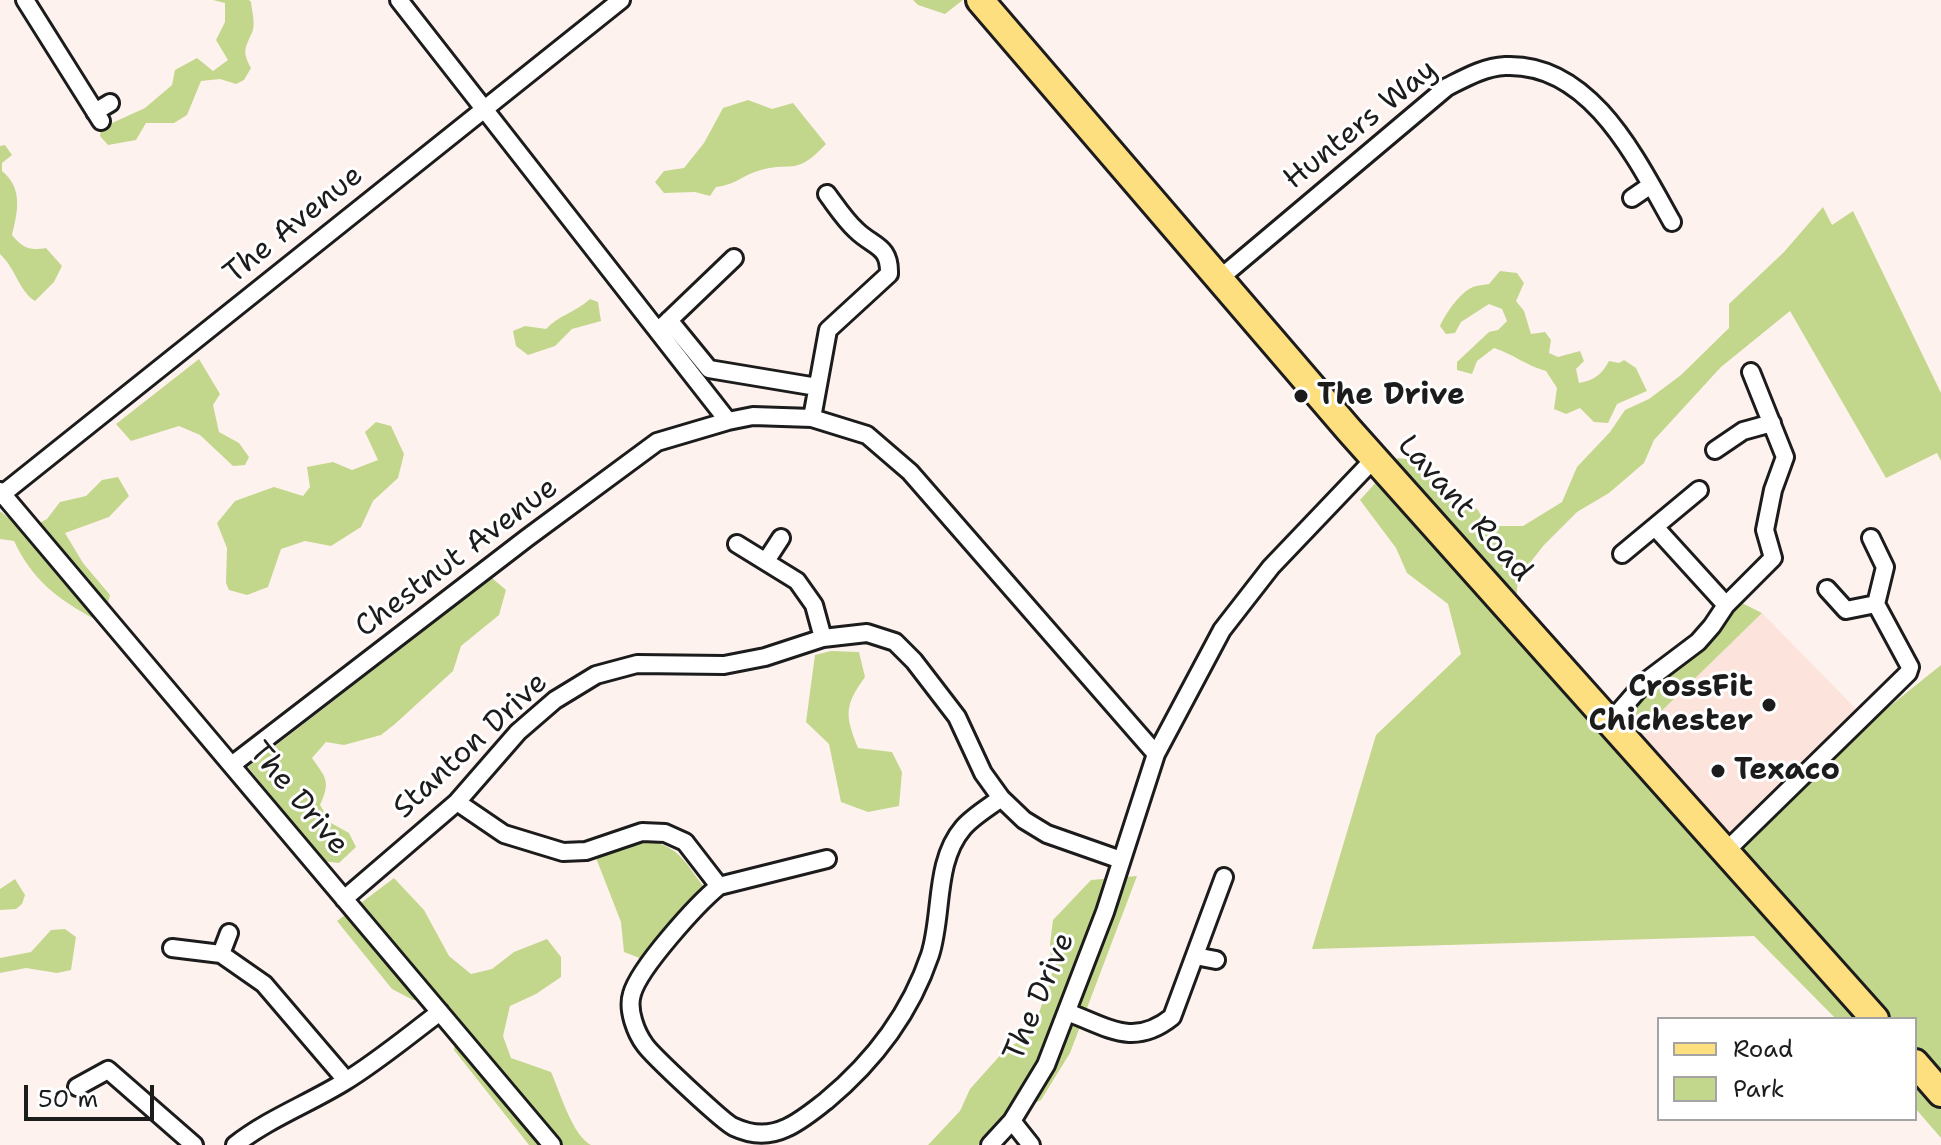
<!DOCTYPE html>
<style>
body{margin:0}
#map{position:relative;width:1941px;height:1145px;overflow:hidden;background:#fef2ef;font-family:"Shantell Sans",sans-serif}
canvas{display:block}
.legend{position:absolute;left:1657px;top:1017px;width:260px;height:104px;box-sizing:border-box;background:#fff;border:2px solid #a4a4a4;margin:0;padding:10px 14px;list-style:none;font-size:24px;color:#1c1c1c}
.legend li{display:flex;align-items:center;gap:16px;height:40px}
.legend b{width:40px;border:2px solid #a4a4a4}
.scale{position:absolute;left:24px;top:1085px;width:130px;height:36px;box-sizing:border-box;border:4px solid #1c1c1c;border-top:0;padding-left:10px;font-size:24px;line-height:28px;white-space:nowrap;color:#1c1c1c;-webkit-text-stroke:6px #fff;paint-order:stroke}
</style>
<div id="map">
<canvas width="1941" height="1145"></canvas>
<ul class="legend">
<li><b style="height:10px;background:#fedf80"></b>Road</li>
<li><b style="height:22px;background:#c3d78c"></b>Park</li>
</ul>
<div class="scale">50 m</div>
</div>
<script>
const ctx = document.querySelector('canvas').getContext('2d');
ctx.lineJoin = 'round';
function paint(path, color) { ctx.fillStyle = color; ctx.fill(path, 'evenodd'); }
function strokePath(path, color, width, dash) { ctx.strokeStyle = color; ctx.lineWidth = width; ctx.lineCap = dash ? 'butt' : 'round'; ctx.setLineDash(dash || []); ctx.stroke(path); }
function drawText(font, color, halo, rows, align = 'center') {
  ctx.font = font + ' "Shantell Sans",sans-serif'; ctx.lineWidth = 6; ctx.setLineDash([]); ctx.textBaseline = 'middle'; ctx.strokeStyle = halo; ctx.fillStyle = color; for (const [text, x, y, turn = 0] of rows) {
    ctx.save(); ctx.translate(x, y); ctx.rotate((+turn || 0) * Math.PI / 180); ctx.textAlign = isNaN(turn) ? turn : align; if (halo) ctx.strokeText(text, 0, 0); ctx.fillText(text, 0, 0); ctx.restore();
  }
}
const built = new Path2D(`
 M1762,613L1860,713L1728,843L1635,737Z`);
const green = new Path2D(`
 M213,0H249L251,2C252,11 255,22 253,30C246,48 241,49 251,68L244,80L236,84L220,79L201,81L187,115L174,123H146L136,140L108,145L100,136L101,128L145,108L172,85L175,70L197,58L213,71L228,60L216,40L225,22V3Z
 M913,0H963L945,14L918,5Z
 M748,100L772,109L793,103L826,144C794,178 793,160 758,171C741,176 738,184 716,187L710,196L695,192L664,193L655,182L664,171L684,168L704,143L723,108Z
 M5,145L12,155L2,163V171C23,188 18,211 12,235C23,248 29,251 46,248L62,266L54,282L35,301C19,291 16,269 0,254V146Z
 M1823,207L1832,225L1853,211L1941,393V461L1937,453L1886,478L1790,311L1721,367L1654,440L1644,463L1609,493L1577,512L1544,545L1518,578L1516,601L1864,1019H1836L1754,936L1312,949L1376,735L1461,654L1448,604L1407,573L1396,548L1360,500L1398,458L1413,460L1478,510L1487,526H1523L1562,502L1577,467L1610,432L1625,410L1649,399L1681,375L1729,328V304L1784,252Z
 M1500,271L1517,273L1524,283L1516,301L1524,311L1531,334L1545,332L1551,340L1549,353L1558,357L1580,351L1584,361L1576,369L1579,383C1595,380 1602,374 1609,361L1619,363L1624,360L1636,368L1647,391L1617,404L1608,423L1594,422L1580,408L1566,414L1554,409L1557,388L1546,371C1527,366 1513,354 1494,348L1477,361L1472,374L1457,370V362L1489,332L1498,330L1507,321L1502,309L1489,304L1461,322L1455,333L1446,334L1440,326C1446,313 1461,290 1476,286C1480,285 1485,285 1489,284Z
 M590,299L598,302L601,321L572,329L555,346L528,355L516,346L513,331L525,326L546,329C559,315 576,312 590,299Z
 M199,359L220,394L213,405L219,432L239,443L249,457L245,465L233,466L200,435L179,426L131,441L116,424Z
 M376,422L391,426L404,454L398,478L373,501L361,527L331,546L305,541L281,549L268,587L247,595L229,590L226,583L227,548L217,523L235,501L274,487L303,496L310,487L307,467L333,462L352,470L378,460L365,432Z
 M118,477L129,496L109,517L65,533L83,563L110,595L107,608L94,619C57,598 33,581 14,541L0,539V511L24,531L47,519L60,502L86,496L102,480Z
 M492,578L506,590L499,615L461,646L453,671L395,724L381,735L344,745L326,742L312,758C326,778 331,781 320,805L331,823L349,833L356,847L339,863L323,861L248,767Z
 M1736,600L1762,613L1635,737L1625,727L1632,706Z
 M831,651L859,652L865,677C844,706 845,715 858,748L892,752L902,772L899,806L868,812L841,802L829,744L806,722L815,655Z
 M1941,665V1075L1915,1046V1019H1891L1735,849L1870,722Z
 M643,840C678,845 683,859 703,886L642,959L624,952L621,922L596,858Z
 M1137,876L1070,1053L1041,1100L1001,1118L978,1145H928L960,1111L970,1089L1004,1051L1027,1036L1039,1013L1052,974L1050,944L1053,920L1091,880Z
 M394,878L424,910L449,956L471,974L492,969L514,952L547,939L561,957V977L536,994L510,1006L503,1036L511,1058L551,1072C560,1092 572,1135 591,1145H529L454,1050V1015L439,998L413,1000L392,989L337,921Z
 M15,879L25,895L22,904L16,909L0,910V889Z
 M65,929L76,937L71,970L57,973L26,968L0,973V958L31,952L51,930Z
 M1915,1079L1941,1110V1138L1915,1108Z`);
const minor = new Path2D(`
 M25,0L101,121
 M399,0L728,421
 M95,112L110,103
 M1632,198L1651,185
 M1219,279L1447,87C1465,78 1484,67 1505,66C1590,62 1636,158 1672,222
 M669,320L709,369L817,387
 M663,326L734,258
 M812,418L828,330L889,274C890,245 873,247 856,230C845,220 836,206 827,194
 M1715,450L1743,431L1772,423
 M0,491L552,1145
 M0,496L621,0
 M1655,527L1726,605
 M737,544L797,581L814,605L823,638
 M1622,554L1699,490
 M766,561L781,538
 M1827,589L1846,610L1876,604L1885,567L1871,538
 M1611,721L1645,682L1698,642L1712,626L1726,605L1773,558L1765,530L1773,490L1785,457L1751,372
 M233,764L527,538L657,442L728,421L753,416L812,418L867,435L910,472L1156,754
 M457,802L504,834L563,852L586,851L642,832L665,833L685,842L719,886C697,904 639,968 632,994C627,1010 636,1033 645,1045C652,1055 724,1123 734,1127C751,1135 769,1136 786,1128C800,1122 813,1111 826,1101C873,1062 910,1014 930,955C943,915 934,862 963,828C972,817 989,807 1001,798
 M1726,851L1908,673L1910,667L1876,604
 M719,886L827,859
 M344,899L457,802L518,732L555,700L596,675L637,664L724,665L765,657L823,638L867,633L895,642L914,661L957,717L983,773L1001,798L1024,820L1047,834L1121,860
 M172,948L221,954L264,984L346,1080
 M221,954L229,933
 M1195,956L1216,960
 M1067,1012C1108,1027 1133,1048 1172,1017L1224,877
 M77,1087L108,1070L194,1145
 M1012,1121L1031,1145
 M235,1145C268,1119 308,1104 344,1082C377,1062 408,1036 440,1012
 M990,1145L1012,1121L1046,1065L1105,912L1156,754L1222,630L1271,567L1374,459`);
const primary = new Path2D(`
 M980,0L1349,430L1875,1019
 M1915,1063L1941,1093`);
const markers = [
 [1301,396,8,"#1c1c1c"],
 [1769,705,8,"#1c1c1c"],
 [1718,771,8,"#1c1c1c"]
];
const streetNames = [
 ["Hunters Way",1361,125,-39],
 ["The Avenue",294,225,-39],
 ["Lavant Road",1464,509,48],
 ["Chestnut Avenue",457,558,-37],
 ["Stanton Drive",471,746,-43],
 ["The Drive",298,799,50],
 ["The Drive",1040,997,-67]
];
const poiNames = [
 ["The Drive",1317,396],
 ["CrossFit",1753,688,"right"],
 ["Chichester",1753,722,"right"],
 ["Texaco",1734,771]
];
paint(built, '#fce3dc');
paint(green, '#c3d78c');
strokePath(minor, '#1c1c1c', 22);
strokePath(primary, '#1c1c1c', 32);
strokePath(minor, '#fff', 16);
strokePath(primary, '#fedf80', 26);
for (const [x, y, r, color] of markers) { const dot = new Path2D(); dot.arc(x, y, r, 0, 2 * Math.PI); ctx.fillStyle = color; ctx.fill(dot); strokePath(dot, '#fff', 3); }
drawText('30px', '#1c1c1c', '#fff', streetNames);
drawText('bold 30px', '#1c1c1c', '#fff', poiNames, 'left');
</script>
